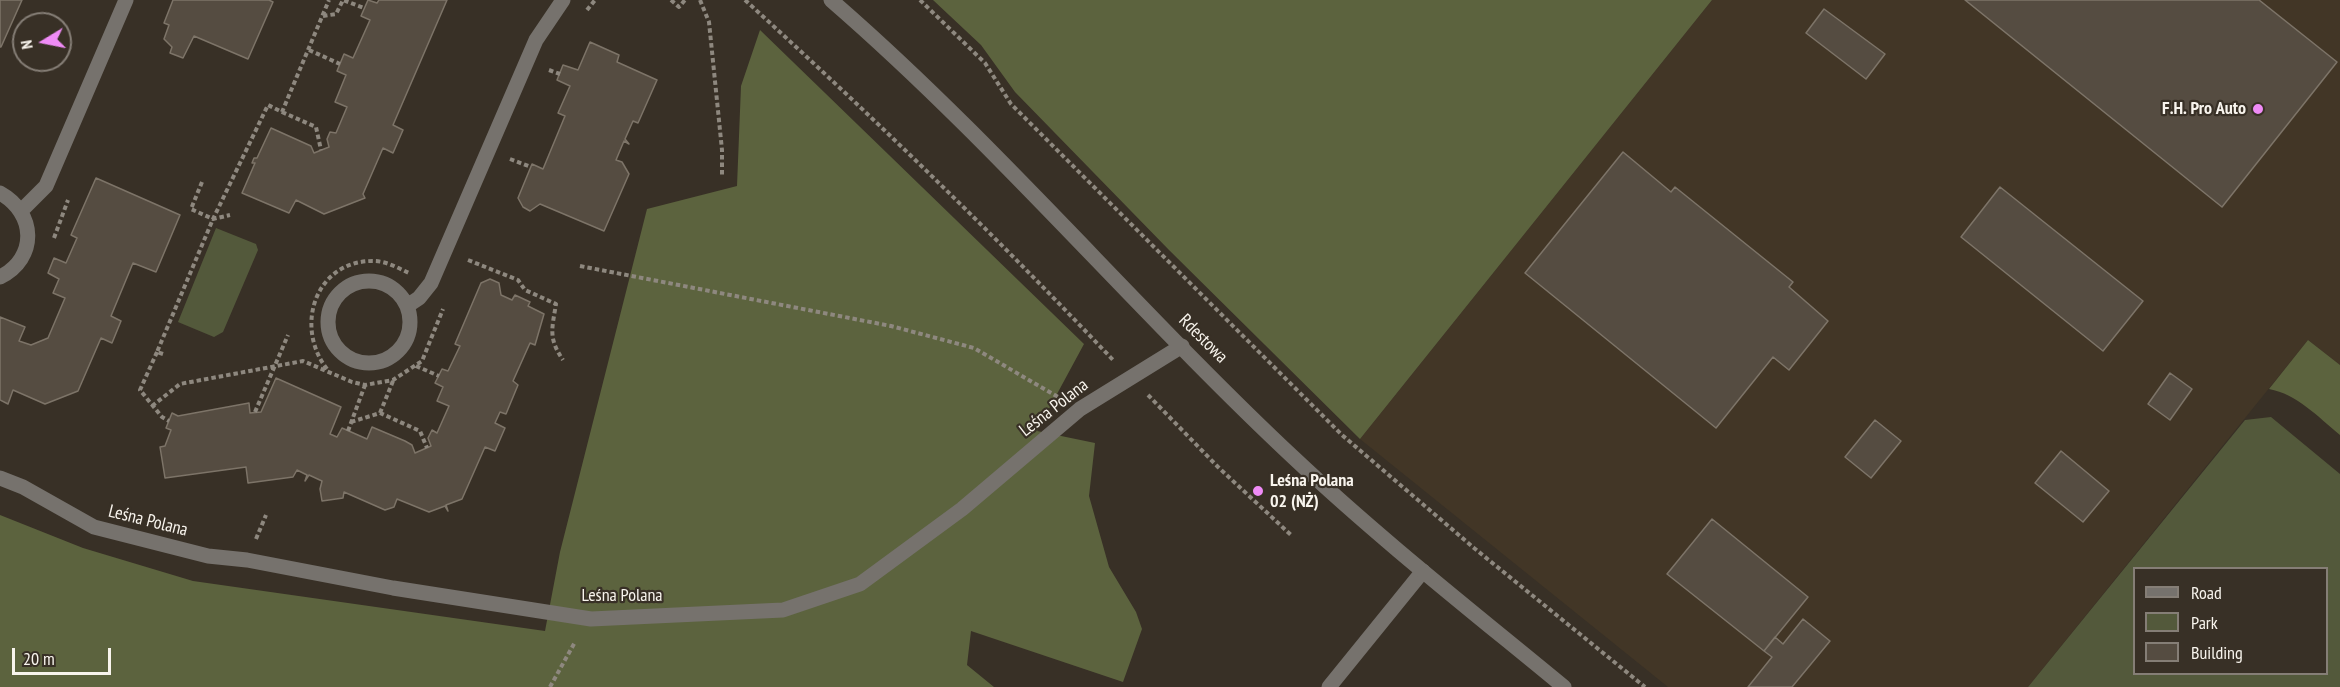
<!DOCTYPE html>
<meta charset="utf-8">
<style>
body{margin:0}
#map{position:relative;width:2340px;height:687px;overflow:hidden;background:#383026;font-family:"PT Sans Narrow",sans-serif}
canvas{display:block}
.legend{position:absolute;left:2133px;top:567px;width:195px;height:108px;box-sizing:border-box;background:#383026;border:2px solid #857e76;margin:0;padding:8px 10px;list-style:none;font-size:18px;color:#f8f4ed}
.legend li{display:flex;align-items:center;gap:12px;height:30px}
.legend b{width:30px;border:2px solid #857e76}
.north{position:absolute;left:12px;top:12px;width:60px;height:60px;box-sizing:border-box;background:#383026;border:2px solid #857e76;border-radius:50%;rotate:260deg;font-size:16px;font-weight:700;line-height:24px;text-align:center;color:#f8f4ed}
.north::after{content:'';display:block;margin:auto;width:21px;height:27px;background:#ef8bf6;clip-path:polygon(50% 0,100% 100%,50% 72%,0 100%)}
.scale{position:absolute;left:12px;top:648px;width:99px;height:27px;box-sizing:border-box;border:3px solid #f8f4ed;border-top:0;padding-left:8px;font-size:18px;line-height:21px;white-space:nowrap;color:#f8f4ed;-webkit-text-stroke:4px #383026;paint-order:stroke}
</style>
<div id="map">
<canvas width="2340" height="687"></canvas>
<ul class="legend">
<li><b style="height:8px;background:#76726d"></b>Road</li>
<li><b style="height:16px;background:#53593b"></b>Park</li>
<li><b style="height:16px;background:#554c41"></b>Building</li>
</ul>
<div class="north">N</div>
<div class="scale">20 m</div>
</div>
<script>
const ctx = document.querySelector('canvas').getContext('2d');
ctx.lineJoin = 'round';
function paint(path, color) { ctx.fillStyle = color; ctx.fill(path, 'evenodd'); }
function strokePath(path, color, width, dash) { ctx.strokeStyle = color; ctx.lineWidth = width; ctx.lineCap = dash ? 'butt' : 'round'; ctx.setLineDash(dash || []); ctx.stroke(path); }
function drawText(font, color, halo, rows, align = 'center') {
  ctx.font = font + ' "PT Sans Narrow",sans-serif'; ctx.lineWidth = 4.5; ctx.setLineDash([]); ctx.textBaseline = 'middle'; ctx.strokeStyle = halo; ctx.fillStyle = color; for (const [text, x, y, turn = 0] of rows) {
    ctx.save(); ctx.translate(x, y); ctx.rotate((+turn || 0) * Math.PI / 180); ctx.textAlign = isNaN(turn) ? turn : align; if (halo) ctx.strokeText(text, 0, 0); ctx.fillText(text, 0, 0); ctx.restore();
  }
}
const built = new Path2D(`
 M1712,0H2340V365L2308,340L2028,687H1668L1360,439Z`);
const green = new Path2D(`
 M216,228L256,244L258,250L223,332L214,337L178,322Z
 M2271,417L2340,474V687H2028L2245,420ZM2134,568H2326V674H2134Z`);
const forest = new Path2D(`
 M933,0H1712L1360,439L1169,250L1015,92L981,45Z
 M760,30L1084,344L1037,431L1095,443L1089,496L1109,567L1136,612L1142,629L1123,682L971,631L967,665L994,687H0V515L83,548L193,581L545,631L560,552L647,209L737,186L741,86Z
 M2308,340L2340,365V435C2318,417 2297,394 2269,389Z`);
const building = new Path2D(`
 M0,0H22L1,47H0Z
 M173,0H269L273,2L248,59L194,36L183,58L170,53L172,47L164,39L169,25L164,23Z
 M368,0L377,3L379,0H447L393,125L403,130L393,153L383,148L363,194L365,198L324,214L296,200L289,213L242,193L255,163H252L254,158H257L271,128L311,146L314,153L329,147L327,139L330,132L336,133L347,107L335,102L346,75L337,71L344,54L353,58L370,20L361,16Z
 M1965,0H2259L2337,62L2222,207Z
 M1824,9L1885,54L1866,79L1806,33Z
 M590,42L619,55L617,62L657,80L638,123L633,121L625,139L629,144L624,141L616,160L622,162L629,174L604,231L540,204L530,211L523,207L518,198L532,164L543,169L565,116L558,113L570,86L557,80L563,65L578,70Z
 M1623,152L1671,192L1675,187L1793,282L1789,287L1828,321L1789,370L1773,357L1716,428L1525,273Z
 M96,178L180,215L156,272L133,263L111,316L121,321L112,343L101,338L78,391L45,404L13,390L8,404L0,400V317L25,327L19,341L31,345L48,338L65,298L53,293L59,279L48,273L54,258L66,263L77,238L71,235Z
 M2000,187L2143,301L2103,351L1961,237Z
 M490,279L499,283L501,295L512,300L515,295L530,302L528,306L544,314L535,345L530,343L513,381L518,385L506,414L500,412L495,423L505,428L495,451L485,447L462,499L446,505L448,511L445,506L429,512L397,499L394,507L385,510L344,492L343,498L322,501L320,489L322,481L309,475L305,481L307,475L297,470L293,477L248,483L246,467L165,478L160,447L165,446L171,430L166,428L172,413L178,416L249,403L250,413L261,412L276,378L341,407L330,434L337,437L342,428L367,439L372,427L405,441L412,445L415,453L431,446L428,438L432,430L437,433L449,406L437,401L443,387L435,383L442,369L448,371L460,346L455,344L481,283Z
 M2170,373L2192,389L2170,420L2148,404Z
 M1875,420L1901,441L1871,478L1845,457Z
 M2061,451L2109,491L2083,522L2035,483Z
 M1712,519L1808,597L1764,651L1667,574Z
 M1803,619L1830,641L1792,687H1748L1772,657L1764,651L1775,637L1783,644Z`);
const path = new Path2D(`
 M671,0L679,7L685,0
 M700,0L709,22L722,150V177
 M745,0C872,116 995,235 1113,360
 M920,0L985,63L1011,104L1342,435L1474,548L1645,687
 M587,10L595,0
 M323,16L336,14L343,0L364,8
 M309,50L340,64
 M549,70L560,74
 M282,112L316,127L321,150
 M510,159L531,167
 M202,182L191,209L213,219L230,215
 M54,238L68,200
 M468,260L518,280L525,290L556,304C552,329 548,338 563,360
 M580,266L891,326L974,348L1058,397
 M157,352L140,390L162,417L169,421
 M163,354L157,352L213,219L268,105L282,112L329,0
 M416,366L439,376
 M327,369C294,327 315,260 374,261C386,261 398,268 409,273
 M1148,395L1218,467L1291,535
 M152,406L180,384L303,361L352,382L365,385L393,380L422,361L443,309
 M255,412L288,335
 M380,413L393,381
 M351,422L380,413L420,431L427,448
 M348,431L365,385
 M256,539L266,515
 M550,687L575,642`);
const service = new Path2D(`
 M0,193C36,213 38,258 0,277
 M21,211L46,186L126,0
 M328 322a41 41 0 1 1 82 0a41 41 0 1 1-82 0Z
 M407,306L419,298L431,283L536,40L563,0
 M1329,687L1423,571`);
const minor = new Path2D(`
 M0,478L23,487L94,527L208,556L247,560L393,588L591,619L783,610L860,584L962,509L1080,409L1182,346`);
const tertiary = new Path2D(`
 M831,0C995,142 1136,310 1294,458C1380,539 1473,612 1564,687`);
const markers = [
 [2258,109,6,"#ef8bf6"],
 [1258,491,6,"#ef8bf6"]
];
const poiNames = [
 ["F.H. Pro Auto",2246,109],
 ["Leśna Polana",1270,481,"left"],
 ["02 (NŻ)",1270,502,"left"]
];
const streetNames = [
 ["Rdestowa",1203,339,45],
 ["Leśna Polana",1054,408,-38],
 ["Leśna Polana",148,521,14],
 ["Leśna Polana",622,596]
];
paint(built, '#423626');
paint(green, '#53593b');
paint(forest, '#5c633e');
paint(building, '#554c41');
strokePath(building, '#7d7468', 1.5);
strokePath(path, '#8e887f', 4, [4.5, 3]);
strokePath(service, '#76726d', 15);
strokePath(minor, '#76726d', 15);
strokePath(tertiary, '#76726d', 15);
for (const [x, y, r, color] of markers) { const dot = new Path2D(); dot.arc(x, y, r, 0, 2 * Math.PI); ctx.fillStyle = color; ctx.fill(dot); strokePath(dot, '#383026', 2); }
drawText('bold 18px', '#f8f4ed', '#383026', poiNames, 'right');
drawText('18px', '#f8f4ed', '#383026', streetNames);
</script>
